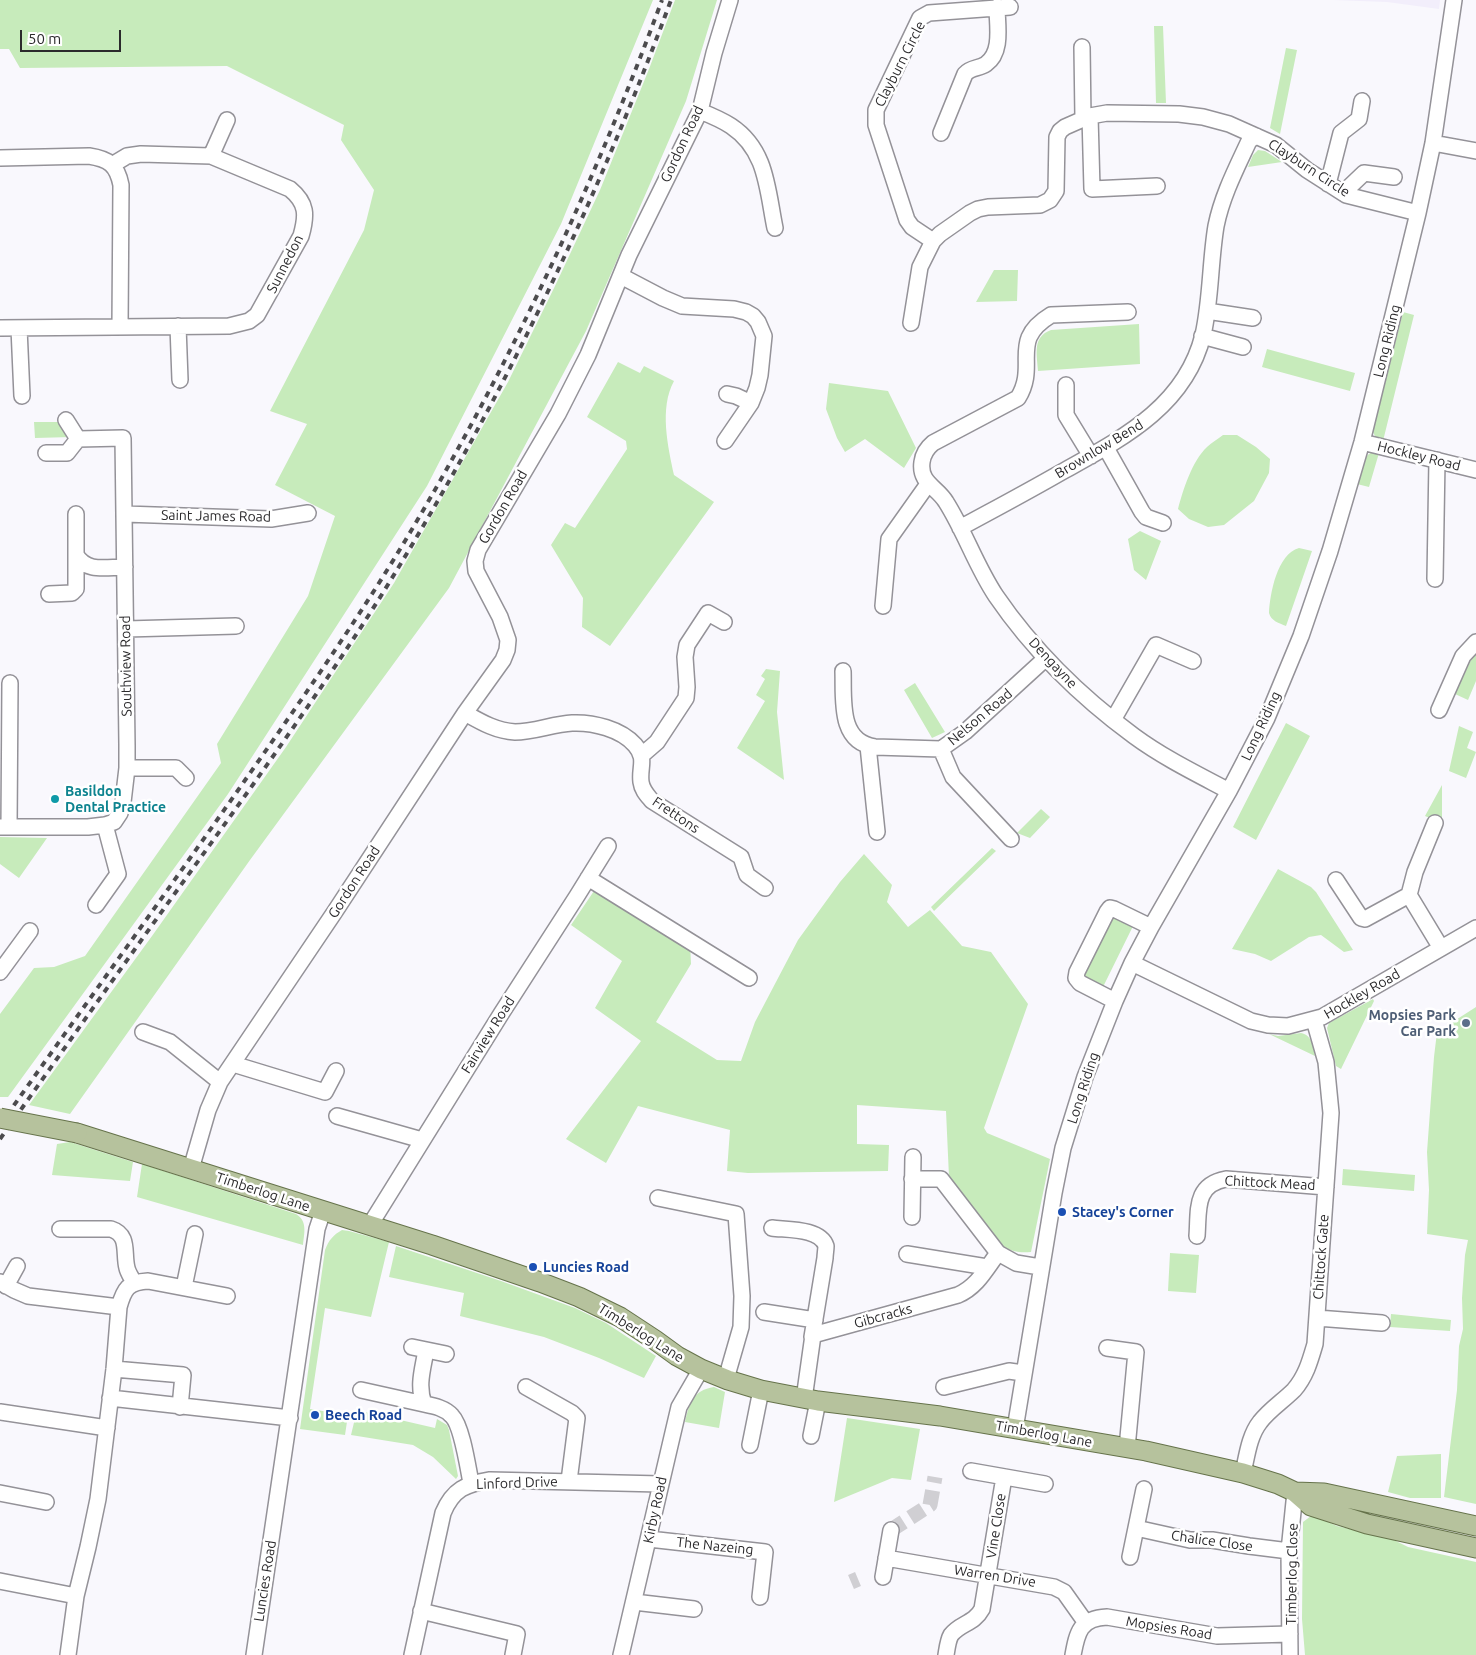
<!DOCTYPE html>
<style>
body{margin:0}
#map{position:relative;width:1476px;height:1655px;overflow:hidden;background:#f9f8fd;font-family:Ubuntu,sans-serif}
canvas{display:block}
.scale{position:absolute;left:20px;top:30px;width:101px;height:22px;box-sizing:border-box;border:2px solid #2b2a2c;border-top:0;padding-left:6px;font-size:15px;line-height:18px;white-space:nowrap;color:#2b2a2c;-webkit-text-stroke:4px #fff;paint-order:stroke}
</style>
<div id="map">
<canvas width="1476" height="1655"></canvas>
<div class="scale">50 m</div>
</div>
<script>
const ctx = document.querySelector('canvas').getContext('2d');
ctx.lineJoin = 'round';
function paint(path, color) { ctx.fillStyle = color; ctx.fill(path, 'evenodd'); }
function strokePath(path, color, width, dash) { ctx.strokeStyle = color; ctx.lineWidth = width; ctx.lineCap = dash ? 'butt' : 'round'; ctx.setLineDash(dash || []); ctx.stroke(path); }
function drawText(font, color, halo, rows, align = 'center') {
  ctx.font = font + ' Ubuntu,sans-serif'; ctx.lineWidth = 5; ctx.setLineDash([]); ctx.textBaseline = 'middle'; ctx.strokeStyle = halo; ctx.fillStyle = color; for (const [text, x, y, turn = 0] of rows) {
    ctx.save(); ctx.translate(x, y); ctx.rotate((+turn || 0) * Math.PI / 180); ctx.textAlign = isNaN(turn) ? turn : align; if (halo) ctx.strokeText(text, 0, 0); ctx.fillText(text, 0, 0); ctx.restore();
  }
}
const built = new Path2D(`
 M1333,0H1440L1439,9L1387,2Z`);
const green = new Path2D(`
 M0,0H653L561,224L427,486L228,794L8,1097H0V1014L34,968L54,967L85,956L221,763L217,744L308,596L335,516L275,485L307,424L270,411L364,230L374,190L341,140L344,125L227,66L20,68L9,49H0Z
 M675,0H717L686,101L586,331L449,588L250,860L70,1114L29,1105L152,936L286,747L394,583L508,382L555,286L600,190L649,69Z
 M1154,26H1163L1166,103H1156Z
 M1286,48L1297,50L1280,134L1270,128Z
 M1258,150L1265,151L1282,162L1248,167L1253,155Z
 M994,270H1018L1017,301L976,302Z
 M1403,312L1414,315L1383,441L1376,438L1373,432L1374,427Z
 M1139,324L1140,364L1038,371C1037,354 1032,337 1051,330Z
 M1267,349L1355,373L1350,391L1262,367Z
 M618,362L640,373L644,366L674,381C659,408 668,447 674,475L714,502L610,646L582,627L583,598L551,545L565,523L575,528L627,449L626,441L587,417Z
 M829,383L888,391L916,448L904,468L865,439L845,452L837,438L826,409Z
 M34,422H62L72,437L35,438Z
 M1223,435H1237L1256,447L1270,459L1269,473L1254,501L1224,525L1208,527L1189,519L1178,509C1183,490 1192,461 1207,447C1211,443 1218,439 1223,435Z
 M1373,452L1379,453L1369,487L1357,484C1360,473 1361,456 1373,452Z
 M1140,531L1161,541L1146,580L1134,570L1128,539Z
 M1299,548L1312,551L1286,626C1279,623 1271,621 1269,613C1270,594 1277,554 1299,548Z
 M1476,654V681L1468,700L1455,694L1471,660Z
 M766,669L780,671L777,712L784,780L737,748L765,701L756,695L765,679L761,676Z
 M915,683L945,732L932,738L904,690Z
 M1286,723L1310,736L1256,840L1233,827Z
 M1459,726L1473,732L1467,748L1476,752L1466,778L1449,771Z
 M1442,785V823L1425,816Z
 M1041,809L1050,817L1030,838L1017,833Z
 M0,837L47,838L19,878L0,864Z
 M992,848L996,851L934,911L931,907Z
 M864,854L892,885L887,902L908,927L930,910L962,946L991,952L1028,1004L984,1128L987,1133L1050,1159L1031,1252C1020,1253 1013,1252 1002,1246L949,1177L946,1111L857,1105V1144L889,1145L888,1171L748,1173L727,1171L730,1130L638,1106L606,1163L566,1139L641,1041L595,1008L622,961L571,925L596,888L690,942L691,964L656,1022L717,1060L741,1061L755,1022L798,940L840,882Z
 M1278,869L1311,887L1316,892L1353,950L1344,952L1321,935L1309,937L1271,961L1255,954L1232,949Z
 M1111,913L1135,922L1102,989L1083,980L1080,971Z
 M1373,999L1374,1001L1341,1069L1336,1066L1327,1028L1329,1023Z
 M1476,1007V1504L1444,1497L1457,1390L1459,1346L1463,1329L1462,1298L1465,1255L1468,1240L1427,1234L1429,1190L1427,1152L1434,1057L1437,1032Z
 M1301,1033C1312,1035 1313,1046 1315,1056L1269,1034L1278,1036Z
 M70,1142L133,1162L130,1181L52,1175L57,1144Z
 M142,1164L296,1214C308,1221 304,1234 303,1245L137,1197Z
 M1343,1169L1415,1175L1414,1191L1342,1185Z
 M342,1230L349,1231L389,1242L371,1317L325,1308L310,1409L348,1415L345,1435L300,1429L325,1250C329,1240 333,1235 342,1230Z
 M396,1246L501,1281L575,1308L606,1323L656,1356L644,1378L599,1358L544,1337L460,1316L464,1293L389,1277Z
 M1170,1253L1199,1255L1196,1293L1168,1291Z
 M1391,1314L1451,1320L1450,1331L1390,1327Z
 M714,1387L725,1392L719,1428L685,1422C689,1404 693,1390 714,1387Z
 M357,1410L435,1428L437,1419L447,1425L449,1430L458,1476L456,1479L433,1457L413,1445L351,1435Z
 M847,1418L920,1429L911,1480L892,1478L834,1502Z
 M1441,1454V1498H1410L1388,1492L1397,1456Z
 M1311,1516H1315L1337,1526L1392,1539L1408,1547L1476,1562V1655H1305L1302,1619L1303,1522Z`);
const minorTunnel = new Path2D(`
 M891,1530L930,1505L935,1477
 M851,1582L858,1579`);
const minor = new Path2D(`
 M1082,47L1083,119
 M700,111C710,115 722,120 731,126C767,150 767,189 775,228
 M1090,116L1092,189L1157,186
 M941,133L965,74C971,67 979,69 986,64C1003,52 997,25 997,7
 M1433,143L1476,151
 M211,156L227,120
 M0,158L89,156C109,159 117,165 121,185L120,326
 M1328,184L1341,133L1359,119L1362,101
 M1343,193L1364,173L1394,177
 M933,241L912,227L907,220L876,125V110L920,18L929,13L1010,7
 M621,276L663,298L682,306L734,309L746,312L753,316L758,322L764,336L760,375L757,388L751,403L725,441
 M1207,311L1253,318
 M1128,312L1051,315C1008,341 1039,364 1018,398L933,443C927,448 923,454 922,462C919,483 937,487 946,502C965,532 976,566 996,596C1033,650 1081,697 1134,736C1164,758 1197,774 1229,791
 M911,323L920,267L933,241L940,234L970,213L978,209L988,207L1040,205L1050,200L1056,191L1057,137L1060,131L1065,127L1090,116L1107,113L1179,114L1203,117L1229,124L1276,145L1307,170L1346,195L1418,213
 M178,326L180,380
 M0,328L229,326L249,321L257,315L301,236C307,215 307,203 290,189L211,156L141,154L127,156L112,165
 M19,328L22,396
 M1202,336L1243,347
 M1066,385V415L1091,456
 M727,394L736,396L751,403
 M66,420L78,439
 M1362,442L1476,470
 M1106,448L1142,512L1146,517L1163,523
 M76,514V555C87,573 106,567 125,567
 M125,514L271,519L308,513
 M960,528C993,510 1027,492 1060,473C1119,440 1185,408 1203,335C1211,300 1210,262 1216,226C1222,196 1236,169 1249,141L1256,136
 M1435,579L1437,460
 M49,594L72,593L76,589V555
 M883,606L889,539L928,484
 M126,629L236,626
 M843,671C844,699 838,742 875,747L941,749L965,732L1046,658
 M1439,710L1463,656L1476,642
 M465,713C481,722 496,731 515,732C534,732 553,724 572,723C593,722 621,729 635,745C647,759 639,767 641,782C642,790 647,795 652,801L741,857L747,875L765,888
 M1113,720L1156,645L1193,661
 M868,746L877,832
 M941,749L953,777L1011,839
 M642,755L657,742L686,698L687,687L685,657L687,645L708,613L724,622
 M127,768H176L186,778
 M1435,823L1415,872L1409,895L1441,948
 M0,827H88L105,825L114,822L120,813L123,802L127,768V745L123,438L78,439L67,453H46
 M9,827L10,683
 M588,878L749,978
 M1336,880L1361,918L1365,919L1409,895
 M96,905L118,874L105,825
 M1132,963L1251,1021L1268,1025L1288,1026L1322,1017L1476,928
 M0,972L30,931
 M1115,1001L1080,983L1076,978L1077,972L1107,912L1110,908L1114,909L1151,927
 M143,1032L170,1042L220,1082
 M233,1064L325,1092L336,1071
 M337,1116L422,1140
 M191,1169L208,1110L220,1082L334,913L465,713L503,660L507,650L508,640L500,617L476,571L475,561L478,550L558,414L588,355L629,255L700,111L714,53L730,0
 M912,1179H941L998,1253L1016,1263L1040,1267
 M658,1198L736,1214L742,1296L741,1327L726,1379
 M912,1217L913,1157
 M370,1225L501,1014L577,896L608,846
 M772,1228C787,1230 820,1228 826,1246C826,1249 825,1255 825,1258L812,1337
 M60,1229H111C130,1235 123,1253 127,1268C128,1273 132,1278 134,1283
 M1197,1236C1199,1210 1194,1185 1226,1179L1326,1187
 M907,1254L987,1267
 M0,1282L14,1290L28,1296L119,1307
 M6,1286L17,1266
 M184,1287L195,1234
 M764,1312L815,1320
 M1317,1318L1382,1323
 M412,1347L446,1354
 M1107,1348L1136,1352L1127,1448
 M426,1350C423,1369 417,1385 424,1404C434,1406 445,1408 452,1416C462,1426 468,1468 471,1483
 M114,1369L183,1375L180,1407
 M526,1387L572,1413L577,1418L569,1481
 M944,1387L1009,1371L1023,1373
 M361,1390L424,1404
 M110,1398L290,1418
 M804,1399L813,1335L958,1295C977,1287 986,1269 998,1253
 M0,1412L107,1428
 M1015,1429L1054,1193L1063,1148L1085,1077L1115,1001L1132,963L1151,927L1229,791L1267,718L1301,636L1330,551L1362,442L1418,213L1433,143L1454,0
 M811,1436L818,1401
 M750,1445L761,1390
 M971,1471L1045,1484
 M1243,1473C1247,1456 1249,1436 1260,1422C1269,1410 1283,1401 1294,1390C1306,1376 1310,1361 1315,1344L1331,1113L1326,1062L1314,1020
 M0,1493L46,1502
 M1136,1528L1190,1540H1212L1249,1546L1289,1551
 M649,1539L765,1552L760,1597
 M1130,1557L1144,1489
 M886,1558L1054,1587L1064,1592L1086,1623
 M883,1577L891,1530
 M0,1581L76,1596
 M634,1602L694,1609
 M421,1611L517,1634L513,1655
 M68,1655L76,1596L88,1547L98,1499L114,1369L119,1307C124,1289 128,1282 148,1281L227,1296
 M254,1655L317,1229L323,1211
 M412,1655L443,1513C453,1489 466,1484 490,1480L661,1484
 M621,1655L679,1407L701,1369
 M946,1655C947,1649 948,1640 951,1635C960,1623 974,1624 982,1609L1004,1477
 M1073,1655C1077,1633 1080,1618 1107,1617L1217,1636L1290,1634
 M1290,1655L1289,1551L1295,1492`);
const major = new Path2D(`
 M77,1133L432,1245L540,1282L579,1297L620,1317L655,1340L677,1356L701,1369L728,1380L761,1390L818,1401L940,1416L1146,1451L1243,1473L1278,1484L1295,1492L1311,1506L1367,1524L1476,1548
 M1295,1492L1324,1493L1476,1526`);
const rail = new Path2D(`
 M0,1125C82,1009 166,893 248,776C302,699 356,622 405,541C508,369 593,187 662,0
 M0,1139C62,1052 123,965 186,878C252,786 319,694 379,599C497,410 594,209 671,0`);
const majorBridge = new Path2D(`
 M0,1118L77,1133`);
const markers = [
 [55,799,5,"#0f9aa8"],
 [1466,1023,5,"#5c6f8a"],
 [1062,1212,5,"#1a4fb4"],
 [533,1267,5,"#1a4fb4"],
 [315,1415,5,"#1a4fb4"]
];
const streetNames = [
 ["Clayburn Circle",900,64,-63],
 ["Gordon Road",682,144,-65],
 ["Clayburn Circle",1309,168,33],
 ["Sunnedon",285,264,-63],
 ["Long Riding",1387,341,-76],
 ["Brownlow Bend",1099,449,-31],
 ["Hockley Road",1419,456,14],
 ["Gordon Road",503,507,-60],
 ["Saint James Road",216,516,1],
 ["Dengayne",1053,663,47],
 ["Southview Road",126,666,-91],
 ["Nelson Road",980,717,-40],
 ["Long Riding",1261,726,-65],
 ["Frettons",676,815,34],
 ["Gordon Road",354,882,-57],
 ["Hockley Road",1362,994,-30],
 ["Fairview Road",488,1035,-58],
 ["Long Riding",1083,1088,-72],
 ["Chittock Mead",1270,1183,3],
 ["Timberlog Lane",263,1192,18],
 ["Chittock Gate",1321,1257,-86],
 ["Gibcracks",883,1316,-15],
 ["Timberlog Lane",641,1333,32],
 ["Timberlog Lane",1044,1434,10],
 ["Linford Drive",517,1483,-2],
 ["Kirby Road",655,1510,-78],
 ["Vine Close",996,1526,-81],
 ["Chalice Close",1212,1541,8],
 ["The Nazeing",715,1546,6],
 ["Timberlog Close",1292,1574,-89],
 ["Warren Drive",995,1576,9],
 ["Luncies Road",265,1581,-81],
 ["Mopsies Road",1169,1628,9]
];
const cultureNames = [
 ["Basildon",65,791],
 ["Dental Practice",65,807]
];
const serviceNames = [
 ["Mopsies Park",1456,1015],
 ["Car Park",1456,1031]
];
const transitNames = [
 ["Stacey's Corner",1072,1212],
 ["Luncies Road",543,1267],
 ["Beech Road",325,1415]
];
paint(built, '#f2eefb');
paint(green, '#c7ebbb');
strokePath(minorTunnel, '#d0cfd3', 15, [15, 8]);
strokePath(minor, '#949298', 18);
strokePath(major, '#66734b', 21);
strokePath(minor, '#fff', 15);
strokePath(major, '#b6c29d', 19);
strokePath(rail, '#4c4b4e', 4, [6, 6]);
strokePath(majorBridge, '#66734b', 21, []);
strokePath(majorBridge, '#b6c29d', 19);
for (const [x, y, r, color] of markers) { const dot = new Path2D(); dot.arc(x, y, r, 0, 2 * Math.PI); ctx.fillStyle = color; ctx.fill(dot); strokePath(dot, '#fff', 2); }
drawText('14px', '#2b2a2c', '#fff', streetNames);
drawText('bold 14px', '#0d838f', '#fff', cultureNames, 'left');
drawText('bold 14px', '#4e5e75', '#fff', serviceNames, 'right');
drawText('bold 14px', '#164399', '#fff', transitNames, 'left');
</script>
